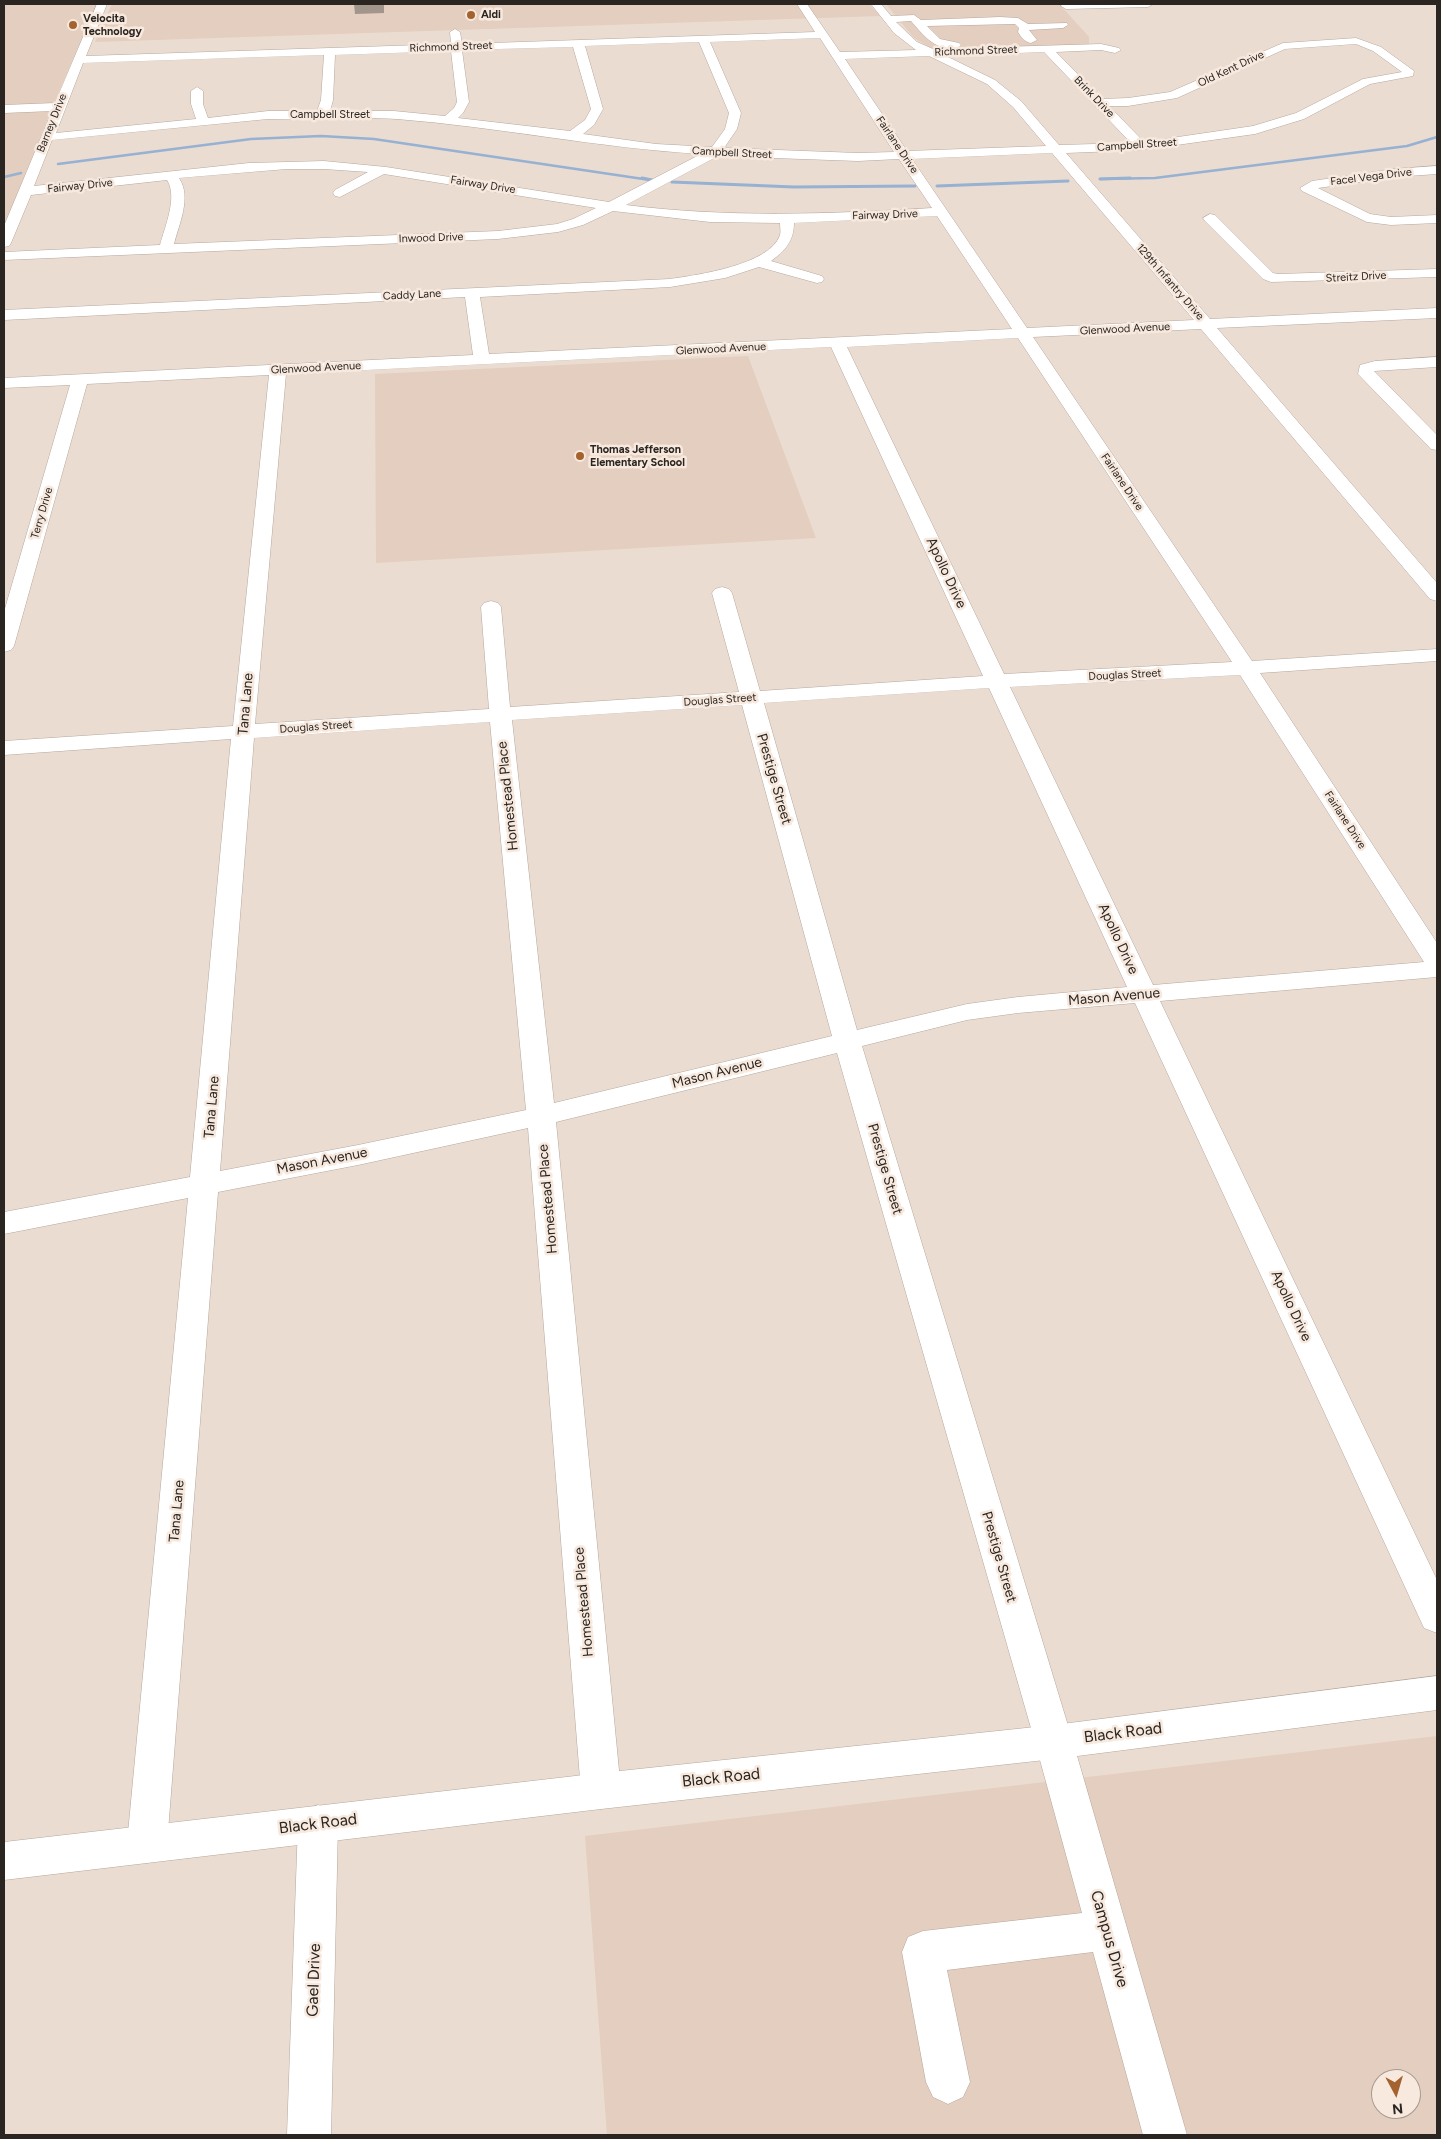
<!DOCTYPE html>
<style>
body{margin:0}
#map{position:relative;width:1441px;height:2139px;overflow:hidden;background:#ebdcd1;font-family:Figtree,sans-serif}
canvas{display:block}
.frame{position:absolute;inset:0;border:5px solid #2a2521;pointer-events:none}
.north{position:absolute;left:1371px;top:2069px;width:50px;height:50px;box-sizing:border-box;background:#f8e9de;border:1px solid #a69b92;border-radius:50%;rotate:174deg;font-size:14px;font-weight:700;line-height:20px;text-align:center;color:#2a2521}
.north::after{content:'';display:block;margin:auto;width:18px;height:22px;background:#a4622e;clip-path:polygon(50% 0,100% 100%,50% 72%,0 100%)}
</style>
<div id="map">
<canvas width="1441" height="2139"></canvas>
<div class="frame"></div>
<div class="north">N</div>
</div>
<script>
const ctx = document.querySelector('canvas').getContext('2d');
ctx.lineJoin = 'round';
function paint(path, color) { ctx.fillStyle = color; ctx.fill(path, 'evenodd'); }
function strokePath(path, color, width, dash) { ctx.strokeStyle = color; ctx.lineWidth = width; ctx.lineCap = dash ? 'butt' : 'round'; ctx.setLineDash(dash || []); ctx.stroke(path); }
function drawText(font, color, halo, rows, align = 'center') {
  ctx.font = font + ' Figtree,sans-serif'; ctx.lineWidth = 5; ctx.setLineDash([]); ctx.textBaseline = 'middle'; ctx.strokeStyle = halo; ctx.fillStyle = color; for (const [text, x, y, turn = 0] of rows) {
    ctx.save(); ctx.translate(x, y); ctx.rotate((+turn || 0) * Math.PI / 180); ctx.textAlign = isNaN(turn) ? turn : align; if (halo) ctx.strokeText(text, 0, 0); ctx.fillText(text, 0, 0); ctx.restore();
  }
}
const built = new Path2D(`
 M4,4H96L54,104L42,107L4,108Z
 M112,4H869L880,16L95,42Z
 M886,4H1126L1061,6L1089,37V45L934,50L914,38Z
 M46,111L50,113L4,227V112Z
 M748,356L816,538L376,563L375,374Z
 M1437,1736V2135H607L585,1836ZM1381,2079H1411V2109H1381Z`);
const streamFar1 = new Path2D(`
 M58,164L251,139L321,136L374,139L650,180
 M4,177L21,173
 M1100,179L1155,178L1407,146L1437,137`);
const stream = new Path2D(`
 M642,178L652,180
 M1100,179L1130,178
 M672,182L794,187L915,186
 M937,186L1068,181`);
const minor = new Path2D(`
 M97,4H107L86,56L451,44L450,32L455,29L460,32L462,44L815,32L797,4H807L840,52L916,50L894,33L871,4H881L891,16L914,15L921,20L1000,17L1018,18L1028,24L1067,23L1068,25L1063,28L1029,30L1037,40L1031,43C1025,42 1021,37 1018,32L1019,28L1015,24L927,26L940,39L959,43L961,45L959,47C937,53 924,36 911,21L896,22L917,42L933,49L1101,44L1119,48L1121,50L1115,53L1101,50L1056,52L1102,99L1128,98L1170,92L1283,43L1356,38L1381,47L1414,71L1413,76L1370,84L1304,119L1255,134L1141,150L1066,153L1210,319L1437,308V318L1217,328L1437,583V601L1430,599L1201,329L1033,337L1252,661L1437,649V661L1260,673L1437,943V977L1160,1001L1437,1580V1633L1424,1628L1135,1003L1018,1013L967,1020L862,1046L1073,1742L1187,2135H1143L1093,1952L947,1970L970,2082L963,2097L948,2104L933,2097L926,2082L902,1952L908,1937L923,1931L1082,1913L1035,1742L837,1053L556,1122L621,1791L615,1804L601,1809L587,1804L581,1791L528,1128L358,1165L218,1192L167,1844L161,1857L147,1863L133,1857L127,1844L188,1198L4,1234V1212L190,1177L231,739L4,755V741L233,726L269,375L87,384L14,646L11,650L4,652V612L70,385L4,388V378L473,355L465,297L4,320V310L670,279C697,275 770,265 780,235C781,232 780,227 780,223L710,222L613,211L583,225L558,232L498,239L4,260V252L160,245C165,226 178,197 167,180L31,195L11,243L9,246L4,247V226L52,111L4,113V105L55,103ZM820,38L894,152L858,153L724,148L737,129L741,113L710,42ZM699,42L729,113L725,129L712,147L656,144L583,134L594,125L603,109L585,46ZM1356,44L1373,51L1402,72L1363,79L1296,113L1253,126L1144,142L1109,106H1128L1177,98L1285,49ZM573,47L591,109L585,120L570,131L458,118L463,113L469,102L462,50ZM451,51L457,102L454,108L445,116L394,111H330L333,100L335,55ZM1044,52L1131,143L1059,145L1021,101L995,80L946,56ZM324,55L321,100L317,111H268L208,118L203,104V91L197,87L191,91V104L196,119L56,133L83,63ZM929,56L987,84L1013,107L1046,146L907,151L845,59ZM268,119C310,119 354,116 397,119C499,127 599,148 701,154L609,202L386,167L324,161L249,163L34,186L52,140ZM1052,153L1194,320L1027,328L912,159ZM718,156L858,161L899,159L932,208C828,214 729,218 626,205ZM287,169H324L368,172L335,190L333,193L335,196L340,197L384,174L596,208L573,219L557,224L498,231L174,244C179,224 192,197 179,178ZM937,216L1012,329L489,354L480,297L670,287L725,278L759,267L817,283L822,282L824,279L822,276L771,261C785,251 794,241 794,223ZM1018,338L1232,662L1004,674L847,347ZM831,347L983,676L760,691L732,593L729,589L722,587L715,589L712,593L739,692L510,707L501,607L498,603L491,601L484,603L481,607L489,709L255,724L286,374ZM1240,675L1424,962L1153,985L1010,687ZM989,688L1127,987L1018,997L967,1004L857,1030L764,703ZM742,705L832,1036L554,1103L512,720ZM490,722L526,1110L358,1145L220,1171L254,738Z
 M1062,4H1153L1148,7L1066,9L1061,6Z
 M1437,166V174L1394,177L1318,188L1370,214L1391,217L1437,215V223L1391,225L1367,222L1302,191L1300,188L1312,181L1394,169Z
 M1210,214L1215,215L1273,273L1278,274L1437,269V277L1271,282L1263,279L1205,221L1203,218Z
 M1437,357V367L1374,371L1437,435V450L1431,449L1358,374L1360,365L1375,361Z
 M318,1805L332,1811L338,1824L331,2135H287L298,1824L304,1811Z`);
const major = new Path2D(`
 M1437,1676V1710L1054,1759L601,1809L4,1880V1842L601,1773L1054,1725Z`);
const wall = new Path2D(`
 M354,4H384V13L355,14Z`);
const markers = [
 [471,15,5,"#a4622e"],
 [73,25,5,"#a4622e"],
 [580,456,5,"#a4622e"]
];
const farPoinames = [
 ["Aldi",481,15],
 ["Velocita",83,19],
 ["Technology",83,32],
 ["Thomas Jefferson",590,450],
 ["Elementary School",590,463]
];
const farStreetnames = [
 ["Richmond Street",451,47,-2],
 ["Richmond Street",976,51,-2],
 ["Old Kent Drive",1231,69,-25],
 ["Brink Drive",1094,97,46],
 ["Campbell Street",330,115],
 ["Barney Drive",52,123,-68],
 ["Fairlane Drive",897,145,56],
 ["Campbell Street",1137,145,-4],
 ["Campbell Street",732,153,3],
 ["Facel Vega Drive",1371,177,-7],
 ["Fairway Drive",483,185,9],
 ["Fairway Drive",80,186,-6],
 ["Fairway Drive",885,215,-2],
 ["Inwood Drive",431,238,-2],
 ["Streitz Drive",1356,277,-3],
 ["129th Infantry Drive",1170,282,49],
 ["Caddy Lane",412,295,-3],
 ["Glenwood Avenue",1125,329,-3],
 ["Glenwood Avenue",721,349,-3],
 ["Glenwood Avenue",316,368,-3],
 ["Fairlane Drive",1122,482,56],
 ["Terry Drive",42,513,-74],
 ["Douglas Street",1125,675,-3],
 ["Douglas Street",720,700,-4],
 ["Douglas Street",316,727,-4],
 ["Fairlane Drive",1345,820,57]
];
const streetNames = [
 ["Apollo Drive",946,573,65],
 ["Tana Lane",246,704,-85],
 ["Prestige Street",774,779,74],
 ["Homestead Place",508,796,-96],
 ["Apollo Drive",1118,939,65],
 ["Mason Avenue",1114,997,-5],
 ["Mason Avenue",717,1073,-14],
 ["Tana Lane",212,1107,-85],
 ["Mason Avenue",322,1161,-11],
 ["Prestige Street",885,1169,74],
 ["Homestead Place",548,1199,-95],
 ["Apollo Drive",1291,1306,65],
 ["Tana Lane",177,1511,-85],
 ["Prestige Street",999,1557,74],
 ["Homestead Place",584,1602,-95]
];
const nearStreetnames = [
 ["Black Road",1123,1733,-7],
 ["Black Road",721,1778,-6],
 ["Black Road",318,1824,-7],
 ["Campus Drive",1109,1939,74],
 ["Gael Drive",314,1980,-88]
];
paint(built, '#e3cebf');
strokePath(streamFar1, '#96b1d2', 2.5);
strokePath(stream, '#96b1d2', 3);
strokePath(minor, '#b5a79d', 1);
strokePath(major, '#b5a79d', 1);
paint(minor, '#fff');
paint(major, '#fff');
paint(wall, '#a1958c');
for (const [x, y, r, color] of markers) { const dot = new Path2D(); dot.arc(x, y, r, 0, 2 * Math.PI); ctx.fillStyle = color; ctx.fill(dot); strokePath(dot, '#f8e9de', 2); }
drawText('bold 11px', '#2a2521', '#f8e9de', farPoinames, 'left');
drawText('11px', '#2a2521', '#f8e9de', farStreetnames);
drawText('14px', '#2a2521', '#f8e9de', streetNames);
drawText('16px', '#2a2521', '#f8e9de', nearStreetnames);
</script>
